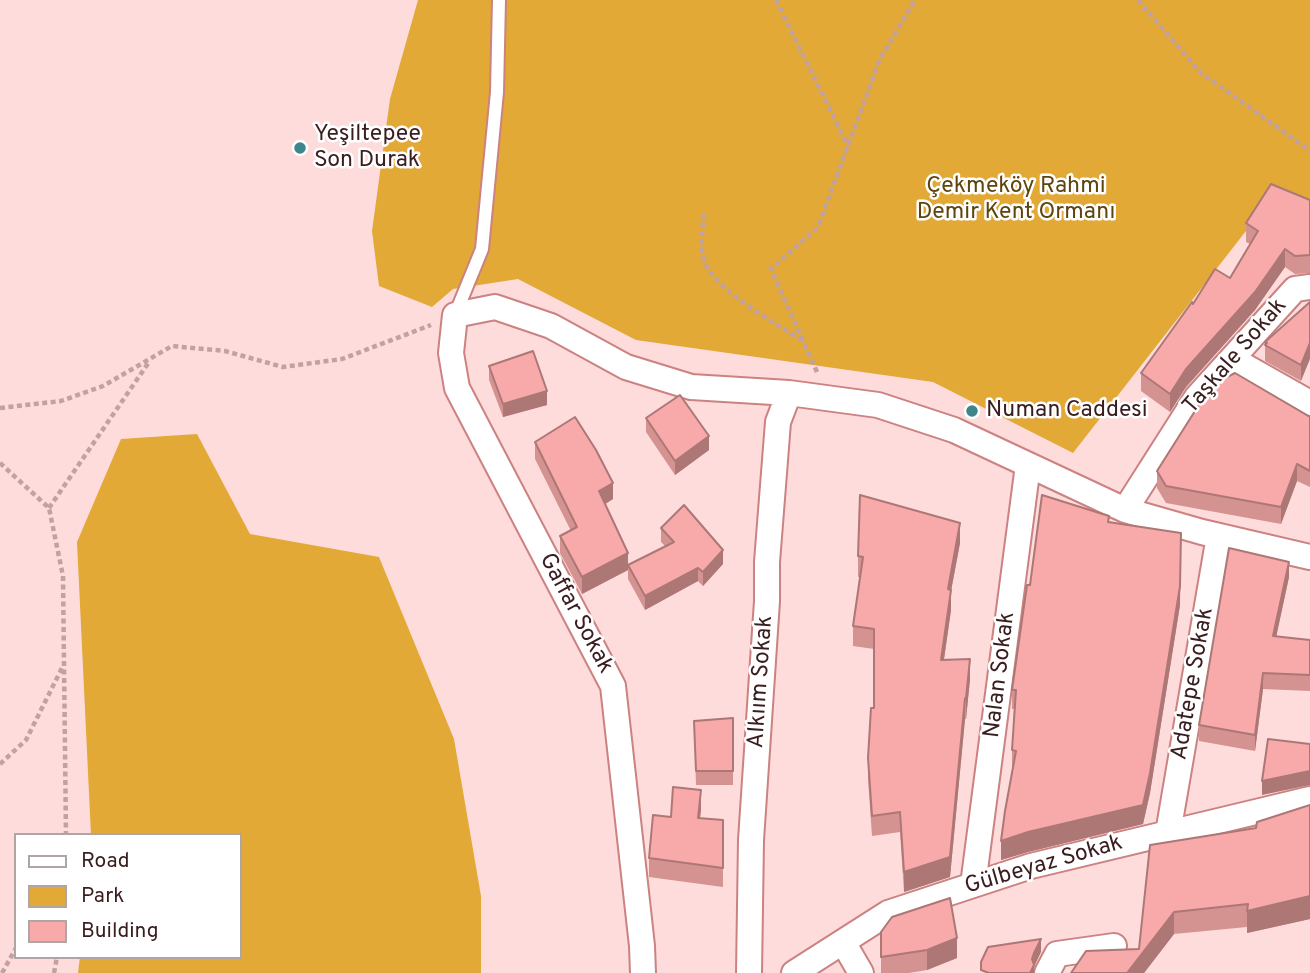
<!DOCTYPE html>
<meta charset="utf-8">
<style>
body{margin:0}
#map{position:relative;width:1310px;height:973px;overflow:hidden;background:#fddcdb;font-family:Overpass,sans-serif}
canvas{display:block}
.legend{position:absolute;left:14px;top:833px;width:228px;height:126px;box-sizing:border-box;background:#fff;border:2px solid #b0a5a5;margin:0;padding:9px 12px;list-style:none;font-size:21px;color:#3a1d1e}
.legend li{display:flex;align-items:center;gap:14px;height:35px}
.legend b{width:35px;border:2px solid #b0a5a5}
</style>
<div id="map">
<canvas width="1310" height="973"></canvas>
<ul class="legend">
<li><b style="height:9px;background:#fff"></b>Road</li>
<li><b style="height:19px;background:#e2a936"></b>Park</li>
<li><b style="height:19px;background:#f7aaa9"></b>Building</li>
</ul>
</div>
<script>
const ctx = document.querySelector('canvas').getContext('2d');
ctx.lineJoin = 'round';
function paint(path, color) { ctx.fillStyle = color; ctx.fill(path, 'evenodd'); }
function strokePath(path, color, width, dash) { ctx.strokeStyle = color; ctx.lineWidth = width; ctx.lineCap = dash ? 'butt' : 'round'; ctx.setLineDash(dash || []); ctx.stroke(path); }
function drawText(font, color, halo, rows, align = 'center') {
  ctx.font = font + ' Overpass,sans-serif'; ctx.lineWidth = 5; ctx.setLineDash([]); ctx.textBaseline = 'middle'; ctx.strokeStyle = halo; ctx.fillStyle = color; for (const [text, x, y, turn = 0] of rows) {
    ctx.save(); ctx.translate(x, y); ctx.rotate((+turn || 0) * Math.PI / 180); ctx.textAlign = isNaN(turn) ? turn : align; if (halo) ctx.strokeText(text, 0, 0); ctx.fillText(text, 0, 0); ctx.restore();
  }
}
const green = new Path2D(`
 M418,0H1310V208L1274,195L1073,453L933,382L636,340L518,279L453,289L432,307L379,286L372,231L390,99Z
 M197,434L250,534L379,557L454,739L481,896V973H78L80,957H240V835H91L77,542L121,439Z`);
const path = new Path2D(`
 M776,0L848,146
 M1138,0L1200,72L1310,151
 M704,214C703,229 699,249 705,263C717,291 776,324 802,340
 M817,372L771,269L818,227L880,59L915,0
 M0,408L61,401L103,386L172,346L225,351L283,367L342,359L431,325
 M0,463L49,508L63,576L66,835
 M49,508L149,362
 M0,764L26,740L63,666
 M2,973L16,948
 M54,973L57,957`);
const service = new Path2D(`
 M455,315L482,249L497,92L499,0`);
const minor = new Path2D(`
 M1232,359L1310,403
 M1125,510L1197,397L1295,289L1310,287
 M1168,833L1219,536
 M973,885L1028,465
 M843,942L861,973
 M643,973L642,946L613,686L457,388L451,353L455,315L495,307L551,326L626,367L691,387L789,393L878,405L954,430L1125,510L1202,532L1310,557
 M749,973L751,840L767,601V562L778,422L789,393
 M794,973L888,913L1031,866L1310,799
 M1047,973L1057,954L1114,946`);
const wall = new Path2D(`
 M1310,200V273L1295,274L1285,267L1255,310L1186,387L1170,412L1141,391V373L1193,304L1230,278L1250,244L1246,242V223Z
 M1310,302L1301,381L1265,361V342Z
 M489,366L547,405L503,417L489,380Z
 M1310,417V487L1297,481L1281,524L1166,503L1157,488V471Z
 M646,418L709,450L675,475L646,432Z
 M535,442L613,499L605,504L628,570L582,594L560,553V536L571,531L535,459Z
 M1109,522L1180,605L1150,793L1143,824L1028,852L1001,860L1012,770V750L1014,709H1012V690L1030,585Z
 M661,528L723,564L703,586L698,581L645,610L628,579V565L665,546L661,542Z
 M960,543L951,591V610L944,659L970,679L966,719H965L950,877L904,892L900,832L872,836L868,779V758L874,708V649L853,646V626L860,577H858V556Z
 M1289,577L1276,636L1310,640V691L1263,689L1255,751L1199,741V725Z
 M733,718V785H696L694,721Z
 M1310,805V919L1247,933V927L1174,934L1144,973H1071L1139,949L1150,845L1256,828Z
 M701,809L700,818L723,820V887L649,877V858L671,817Z
 M881,932L957,958L927,970L909,973H881Z`);
const shadedWall = new Path2D(`
 M1285,249V267L1255,310L1186,387L1170,412V394L1186,369Z
 M1310,343V359L1301,381V365Z
 M547,391V405L503,417V404Z
 M709,436V450L675,475V461Z
 M1297,464V481L1281,524V507Z
 M613,483V499L599,508V491Z
 M960,523V543L951,591V610L941,680V660L948,589Z
 M1181,533L1180,605L1150,793L1143,824L1028,852L1001,860V841Z
 M723,550V564L703,586V572Z
 M628,553V570L582,594V577Z
 M1289,562V577L1273,652V636Z
 M698,568V581L645,610V596Z
 M970,659V679L966,719V698Z
 M1263,673V689L1255,751V735Z
 M965,698V719L950,877L904,892V872Z
 M1310,771V785L1262,795V781Z
 M701,790V809L698,837V818Z
 M1310,896V919L1247,933V911Z
 M1174,912V934L1144,973H1127Z
 M957,938V958L927,970V950Z
 M1041,939V952L1034,967V973H1030L1034,953Z`);
const building = new Path2D(`
 M1271,184L1310,200V255L1295,256L1285,249L1255,292L1186,369L1170,394L1141,373L1192,302L1193,304L1215,269L1230,278L1258,231L1246,223Z
 M1310,302V343L1301,365L1265,345L1267,343L1265,342Z
 M533,351L547,391L503,404L489,366Z
 M1235,373L1310,417V471L1297,464L1281,507L1166,486L1157,471L1207,392L1221,380Z
 M680,395L709,436L675,461L646,418Z
 M575,417L596,450L613,483L599,491L628,553L582,577L560,536L577,527L535,442Z
 M860,495L960,523L948,589L951,590L941,660L970,659L966,698H965L950,857L904,872L900,812L872,816L868,758L871,708H874V629L853,626L863,557L858,556Z
 M1042,495L1109,516L1108,522L1181,533L1180,586L1150,773L1143,805L1028,832L1001,841L1005,811L1016,751L1012,750L1016,690H1012L1027,585H1030Z
 M684,505L723,550L703,572L698,568L645,596L628,565L674,542L661,528Z
 M1229,548L1289,562L1273,636L1310,640V675L1263,673L1255,735L1199,725Z
 M733,718V771H696L694,721Z
 M1268,739L1310,744V771L1262,781Z
 M673,787L701,790L698,818L723,820V868L649,858L653,815L671,817Z
 M1310,805V896L1247,911L1248,904L1174,912L1127,973H1071L1086,951L1139,949L1150,845L1256,828L1257,822Z
 M950,898L957,938L927,950L881,957V932L892,917Z
 M1041,939L1034,953L1032,959L1034,965L1030,973H989L981,970V962L988,947Z`);
const markers = [
 [300,148,7,"#3e868a"],
 [972,411,7,"#3e868a"]
];
const poiNames = [
 ["Yeşiltepee",314,135],
 ["Son Durak",314,161],
 ["Numan Caddesi",986,411]
];
const parkNames = [
 ["Çekmeköy Rahmi",1016,187],
 ["Demir Kent Ormanı",1016,213]
];
const streetNames = [
 ["Taşkale Sokak",1236,357,-49],
 ["Gaffar Sokak",575,614,62],
 ["Nalan Sokak",1001,675,-83],
 ["Alkıım Sokak",762,682,-86],
 ["Adatepe Sokak",1194,684,-80],
 ["Gülbeyaz Sokak",1044,866,-16]
];
paint(green, '#e2a936');
strokePath(service, '#cb8281', 16);
strokePath(minor, '#cb8281', 28);
strokePath(path, '#c1a1a1', 4.5, [5, 3.5]);
strokePath(service, '#fff', 12);
strokePath(minor, '#fff', 24);
paint(wall, '#d49291');
paint(shadedWall, '#ad7776');
paint(building, '#f7aaa9');
strokePath(building, '#ad7776', 2);
for (const [x, y, r, color] of markers) { const dot = new Path2D(); dot.arc(x, y, r, 0, 2 * Math.PI); ctx.fillStyle = color; ctx.fill(dot); strokePath(dot, '#fff', 2.5); }
drawText('23px', '#3a1d1e', '#fff', poiNames, 'left');
drawText('23px', '#5e440d', '#fff', parkNames);
drawText('23px', '#3a1d1e', '#fff', streetNames);
</script>
